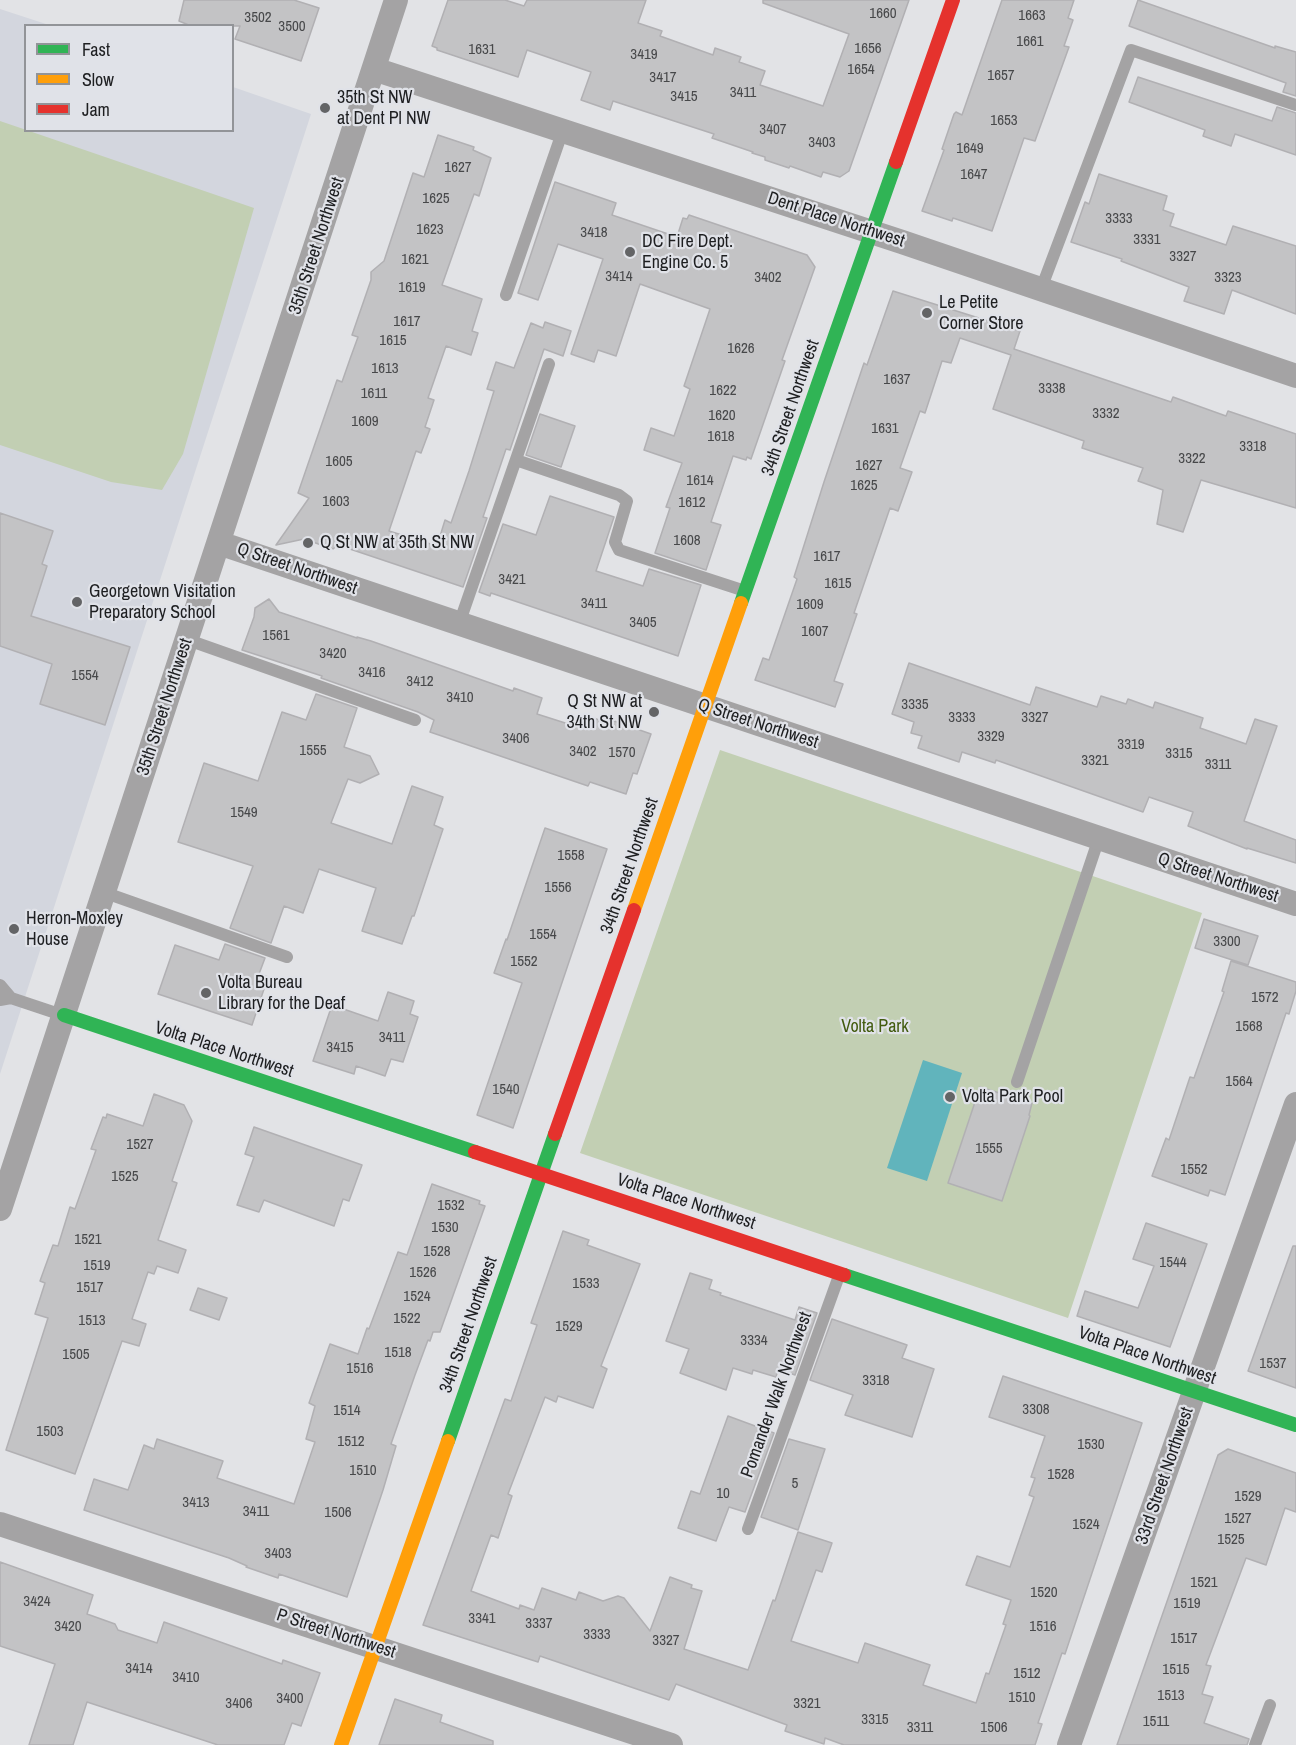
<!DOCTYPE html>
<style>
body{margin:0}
#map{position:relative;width:1296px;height:1745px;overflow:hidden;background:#e2e3e6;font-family:"Archivo Narrow",sans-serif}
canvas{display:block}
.legend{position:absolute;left:24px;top:24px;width:210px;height:108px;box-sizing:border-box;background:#e0e2e8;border:2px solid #929498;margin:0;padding:8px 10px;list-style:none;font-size:18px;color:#1e1f21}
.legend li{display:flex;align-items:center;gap:12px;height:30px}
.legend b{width:30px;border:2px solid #929498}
</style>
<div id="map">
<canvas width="1296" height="1745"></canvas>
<ul class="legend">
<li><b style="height:8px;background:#30b455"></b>Fast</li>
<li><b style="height:8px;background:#ff9f0a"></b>Slow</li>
<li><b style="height:8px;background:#e5322d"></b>Jam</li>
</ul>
</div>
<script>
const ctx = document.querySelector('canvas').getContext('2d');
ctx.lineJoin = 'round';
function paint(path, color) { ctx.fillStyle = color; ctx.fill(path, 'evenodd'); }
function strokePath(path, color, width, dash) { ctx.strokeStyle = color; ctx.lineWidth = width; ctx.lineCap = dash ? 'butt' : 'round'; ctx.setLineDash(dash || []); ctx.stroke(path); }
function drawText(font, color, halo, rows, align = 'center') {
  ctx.font = font + ' "Archivo Narrow",sans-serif'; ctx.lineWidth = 4.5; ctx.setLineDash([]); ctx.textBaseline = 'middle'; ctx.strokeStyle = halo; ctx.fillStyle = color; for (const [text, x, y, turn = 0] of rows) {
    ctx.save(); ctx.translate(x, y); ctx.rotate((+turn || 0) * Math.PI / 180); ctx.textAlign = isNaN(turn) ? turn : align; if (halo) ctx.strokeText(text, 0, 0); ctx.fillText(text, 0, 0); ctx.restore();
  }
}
const built = new Path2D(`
 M0,9L49,25L26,26V130H232L233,87L311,114L0,1074Z`);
const green = new Path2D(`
 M0,121L254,208L183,454L162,490L111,482L0,445Z
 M720,750L1202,913L1068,1318L580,1153Z`);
const water = new Path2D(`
 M923,1060L962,1073L927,1181L887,1168Z`);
const building = new Path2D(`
 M184,0H294L319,8L301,61L235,39L240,26H191L179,21Z
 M448,0H505L524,6L527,0H646L638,23L662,31L660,36L713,55L715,48L741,57L739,62L765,71L760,85L823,106L849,34L763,3V0H909L849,171L840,177L823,172L821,177L790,166L789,168L765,160V157L752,153L753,152L712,138L714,134L613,101L610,110L581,100L591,72L527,50L518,77L437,50V48L432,46Z
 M1002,0H1074L1068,18L1073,20L1064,46L1069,47L1035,141L1024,138L992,231L953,218L952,221L922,211L944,150L942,149L954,114L956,112L962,115Z
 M1138,0L1275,48V46L1296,52V96L1283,92L1286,83L1129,26Z
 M1138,77L1272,121L1277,107L1296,113V155L1235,134L1231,146L1203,136L1205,130L1129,102Z
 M438,135L474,147L473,150L491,158L479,196L474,194L442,285L482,299L472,331L478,333L471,355L446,346L428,398L434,400L425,427L430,429L421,453L416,451L389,531L437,546L445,520L451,523L469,471L494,391L487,389L496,362L514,368L531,323L543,328L545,322L571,331L563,356L544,349L510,450L506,449L483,517L487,518L463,587L338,545L333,549L304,539L276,545L309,498L298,493L337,380L342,382L350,359L358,337L352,335L371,280V272L384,261L413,173L424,177Z
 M1099,174L1167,196L1163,210L1174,214L1170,226L1226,245L1233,226L1296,246V314L1232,290L1224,314L1184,301L1189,287L1121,261L1122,259L1071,242L1085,202L1089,204Z
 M555,182L616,203L612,215L677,237L683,218L687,219L689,215L807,255L815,267L782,360L785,361L751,459L747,457L746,460L733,456L711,522L721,525L706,570L655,553L670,508L666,507L682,463L644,450L651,428L674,436L690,389L684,386L710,309L640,284L616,356L598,350L594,362L571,354L603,259L558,244L538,300L518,293Z
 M893,291L1020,331L1014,349L1171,402L1173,397L1226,416L1228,411L1296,434V508L1201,480L1183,532L1157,524L1163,490L1138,481L1143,468L1082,448L1084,441L993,409L1011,355L960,338L951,363L942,361L925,413L920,411L900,468L912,472L898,511L890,508L854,613L857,614L834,681L843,684L835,707L755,680L763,658L769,660L797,579L794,577L824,482L864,363L867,365Z
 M540,414L575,426L561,467L526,455Z
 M550,496L614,517L596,571L643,586L649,569L701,585L678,656L491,593L490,596L479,592L503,524L536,535Z
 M0,513L53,531L42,564L47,566L31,616L130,647L105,725L40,704L52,664L0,646Z
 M269,599L279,612L357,638V637L371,641L513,691L514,688L542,698L537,714L584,729L588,716L610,724L611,720L651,734L637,774L633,773L626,794L590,782L588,786L430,732L434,720L418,712L321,678L322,676L242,650L254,617L255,608Z
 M909,663L1030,705L1036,687L1097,707L1101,696L1126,704L1128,699L1153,708L1155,702L1203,718L1200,728L1246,744L1255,719L1277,726L1244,821L1296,840V863L1247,848V849L1188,826L1193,812L1149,797L1143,812L996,760L995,763L962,752L959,762L918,748L922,736L911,733L914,722L892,714Z
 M316,694L357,708L344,747L370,756L379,774L360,783L348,779L331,823L392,844L412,786L443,797L434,825L443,829L414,916H412L402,944L362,931L376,888L319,869L303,913L284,906L271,943L230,928L253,866L178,842L204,763L258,781L282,712L306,720Z
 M545,828L607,849L513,1128L477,1115L522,983L494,973L506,939L507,940Z
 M1204,919L1258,936L1248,965L1195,948Z
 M225,944L265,958L259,974L268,977L252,1025L158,994L175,945L219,960Z
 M1231,961L1296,982V991L1289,1014L1286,1013L1225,1195L1210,1190L1208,1196L1152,1176L1166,1138L1169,1140L1190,1077L1194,1078L1224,992L1222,991Z
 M388,992L414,1001L410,1014L418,1017L403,1062L391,1059L385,1076L356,1066L354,1074L313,1061L332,1005L378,1021Z
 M980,1087L1032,1103L1029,1115L1030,1116L1002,1201L948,1183Z
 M154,1094L184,1105L192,1121L172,1181L177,1183L158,1240L186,1250L178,1273L157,1266L154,1274L148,1272L132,1319L146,1324L139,1346L122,1341L75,1474L6,1450L48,1318L35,1314L45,1283L40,1281L53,1245L58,1246L70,1207L75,1209L96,1150L91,1149L103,1117L106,1118L107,1114L143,1126Z
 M254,1127L362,1165L349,1201L343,1199L334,1226L264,1200L259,1212L237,1205L254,1157L245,1154Z
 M432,1184L480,1201L479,1204L485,1206L440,1332H433L430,1341L428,1340L415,1375L391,1444L396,1446L383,1490L347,1597L279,1574L278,1578L246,1567L247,1566L229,1558L84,1510L94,1479L128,1490L144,1445L154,1449L157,1439L223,1461L217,1478L294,1504L315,1442L306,1439L315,1406L309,1403L330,1344L358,1354L367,1328L369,1329L398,1252L407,1255Z
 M1146,1223L1207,1244L1170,1347L1077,1316L1085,1291L1138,1308L1154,1266L1133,1259Z
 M563,1231L589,1240L587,1245L640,1264L601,1366L607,1369L593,1408L558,1396L556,1402L545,1397L508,1494L512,1496L498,1538L491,1535L471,1591L519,1609L520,1605L534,1610L542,1588L576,1600L579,1592L603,1601L618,1596L624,1598L650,1631L670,1577L692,1585L691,1588L702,1591L684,1649L748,1670L773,1600L775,1601L798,1532L832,1543L822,1572L816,1570L791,1641L858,1663L865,1643L930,1665L923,1685L976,1703L986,1673L989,1674L1006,1625L1003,1624L1011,1600L966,1585L977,1556L1010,1567L1034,1497L1029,1495L1035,1478L1031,1477L1045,1436L989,1417L1003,1376L1142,1423L1065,1654L1062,1653L1038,1723L1042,1724L1035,1745H844L825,1738L824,1744L785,1731L787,1725L676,1684L669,1700L540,1656L538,1662L423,1625L505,1399L511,1401L537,1325L531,1323Z
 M1293,1246H1296V1388L1248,1371Z
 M690,1273L712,1280L709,1289L721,1293L720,1295L795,1320L799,1307L817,1313L795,1375L778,1369L776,1377L753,1370L752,1374L733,1368L726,1390L680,1373L689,1349L666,1341Z
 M198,1288L227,1298L219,1320L190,1310Z
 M832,1319L907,1345L902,1358L934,1369L912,1437L845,1415L853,1395L810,1380Z
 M728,1416L774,1433L745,1512L729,1507L716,1541L678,1528L691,1491L700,1494Z
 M789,1439L825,1449L798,1530L761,1517Z
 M1228,1449L1296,1473V1512L1285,1508L1266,1565L1246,1558L1206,1665L1211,1666L1202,1694L1213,1697L1204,1723L1249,1739L1247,1745H1117L1218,1455Z
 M0,1562L93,1595L87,1614L115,1624L118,1630L157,1643L164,1622L282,1664L283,1660L320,1673L301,1726L292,1723L284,1745H218L87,1702L73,1745H29L55,1664L0,1646Z
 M395,1699L442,1715L440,1722L493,1741V1745H379Z`);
const lane = new Path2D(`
 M1041,289L1131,50L1296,105
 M506,295L563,130
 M516,460L619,495L627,501L615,542L619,550L745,591
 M459,624L549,364
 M188,640L415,720
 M103,892L287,957
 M0,985L11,998
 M0,1000L11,998L62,1015
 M1017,1082L1099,838
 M748,1529L840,1273
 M1255,1745L1270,1705`);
const street = new Path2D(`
 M374,69L902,242L1296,376
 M219,543L1296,904
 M0,1209L396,0
 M0,1524L671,1745
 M1069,1745L1296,1104`);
const fast = new Path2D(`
 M741,603L896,162
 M64,1015L475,1152
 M844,1275L1296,1425
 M448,1441L555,1134`);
const slow = new Path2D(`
 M634,910L741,603
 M341,1745L448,1441`);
const jam = new Path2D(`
 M896,162L953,0
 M555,1134L634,910
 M475,1152L844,1275`);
const markers = [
 [325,108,6,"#636466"],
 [630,252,6,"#636466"],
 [927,313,6,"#636466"],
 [308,543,6,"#636466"],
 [77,602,6,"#636466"],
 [654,712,6,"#636466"],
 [14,929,6,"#636466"],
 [206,993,6,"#636466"],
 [950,1097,6,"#636466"]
];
const numberNames = [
 ["1660",883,14],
 ["1663",1032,16],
 ["3502",258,18],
 ["3500",292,27],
 ["1661",1030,42],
 ["1656",868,49],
 ["1631",482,50],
 ["3419",644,55],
 ["1654",861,70],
 ["1657",1001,76],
 ["3417",663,78],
 ["3411",743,93],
 ["3415",684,97],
 ["1653",1004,121],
 ["3407",773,130],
 ["3403",822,143],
 ["1649",970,149],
 ["1627",458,168],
 ["1647",974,175],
 ["1625",436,199],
 ["3333",1119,219],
 ["1623",430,230],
 ["3418",594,233],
 ["3331",1147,240],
 ["3327",1183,257],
 ["1621",415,260],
 ["3414",619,277],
 ["3402",768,278],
 ["3323",1228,278],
 ["1619",412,288],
 ["1617",407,322],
 ["1615",393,341],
 ["1626",741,349],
 ["1613",385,369],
 ["1637",897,380],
 ["3338",1052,389],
 ["1622",723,391],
 ["1611",374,394],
 ["3332",1106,414],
 ["1620",722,416],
 ["1609",365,422],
 ["1631",885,429],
 ["1618",721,437],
 ["3318",1253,447],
 ["3322",1192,459],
 ["1605",339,462],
 ["1627",869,466],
 ["1614",700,481],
 ["1625",864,486],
 ["1603",336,502],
 ["1612",692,503],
 ["1608",687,541],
 ["1617",827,557],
 ["3421",512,580],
 ["1615",838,584],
 ["3411",594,604],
 ["1609",810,605],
 ["3405",643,623],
 ["1607",815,632],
 ["1561",276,636],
 ["3420",333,654],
 ["3416",372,673],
 ["1554",85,676],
 ["3412",420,682],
 ["3410",460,698],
 ["3335",915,705],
 ["3333",962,718],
 ["3327",1035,718],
 ["3329",991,737],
 ["3406",516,739],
 ["3319",1131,745],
 ["1555",313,751],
 ["3402",583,752],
 ["1570",622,753],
 ["3315",1179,754],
 ["3321",1095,761],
 ["3311",1218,765],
 ["1549",244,813],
 ["1558",571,856],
 ["1556",558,888],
 ["1554",543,935],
 ["3300",1227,942],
 ["1552",524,962],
 ["1572",1265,998],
 ["1568",1249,1027],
 ["3411",392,1038],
 ["3415",340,1048],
 ["1564",1239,1082],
 ["1540",506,1090],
 ["1527",140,1145],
 ["1555",989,1149],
 ["1552",1194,1170],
 ["1525",125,1177],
 ["1532",451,1206],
 ["1530",445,1228],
 ["1521",88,1240],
 ["1528",437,1252],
 ["1544",1173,1263],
 ["1519",97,1266],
 ["1526",423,1273],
 ["1533",586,1284],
 ["1517",90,1288],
 ["1524",417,1297],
 ["1522",407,1319],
 ["1513",92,1321],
 ["1529",569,1327],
 ["3334",754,1341],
 ["1518",398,1353],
 ["1505",76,1355],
 ["1537",1273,1364],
 ["1516",360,1369],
 ["3318",876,1381],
 ["3308",1036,1410],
 ["1514",347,1411],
 ["1503",50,1432],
 ["1512",351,1442],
 ["1530",1091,1445],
 ["1510",363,1471],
 ["1528",1061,1475],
 ["5",795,1484],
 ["10",723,1494],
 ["1529",1248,1497],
 ["3413",196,1503],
 ["3411",256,1512],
 ["1506",338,1513],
 ["1527",1238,1519],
 ["1524",1086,1525],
 ["1525",1231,1540],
 ["3403",278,1554],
 ["1521",1204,1583],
 ["1520",1044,1593],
 ["3424",37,1602],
 ["1519",1187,1604],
 ["3341",482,1619],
 ["3337",539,1624],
 ["3420",68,1627],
 ["1516",1043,1627],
 ["3333",597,1635],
 ["1517",1184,1639],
 ["3327",666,1641],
 ["3414",139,1669],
 ["1515",1176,1670],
 ["1512",1027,1674],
 ["3410",186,1678],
 ["1513",1171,1696],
 ["1510",1022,1698],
 ["3400",290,1699],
 ["3406",239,1704],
 ["3321",807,1704],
 ["3315",875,1720],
 ["1511",1156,1722],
 ["3311",920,1728],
 ["1506",994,1728]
];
const poiNames = [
 ["35th St NW",337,98],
 ["at Dent Pl NW",337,119],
 ["DC Fire Dept.",642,242],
 ["Engine Co. 5",642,263],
 ["Le Petite",939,303],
 ["Corner Store",939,324],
 ["Q St NW at 35th St NW",320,543],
 ["Georgetown Visitation",89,592],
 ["Preparatory School",89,613],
 ["Q St NW at",642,702,"right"],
 ["34th St NW",642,723,"right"],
 ["Herron-Moxley",26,919],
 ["House",26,940],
 ["Volta Bureau",218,983],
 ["Library for the Deaf",218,1004],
 ["Volta Park Pool",962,1097]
];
const streetNames = [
 ["Dent Place Northwest",836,220,18],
 ["35th Street Northwest",317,246,-72],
 ["34th Street Northwest",791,408,-71],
 ["Q Street Northwest",297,569,19],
 ["35th Street Northwest",165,707,-72],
 ["Q Street Northwest",758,724,18],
 ["34th Street Northwest",630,866,-71],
 ["Q Street Northwest",1218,878,18],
 ["Volta Place Northwest",224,1050,18],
 ["Volta Place Northwest",686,1202,18],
 ["34th Street Northwest",469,1325,-71],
 ["Volta Place Northwest",1147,1356,19],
 ["Pomander Walk Northwest",777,1395,-70],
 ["33rd Street Northwest",1165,1476,-71],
 ["P Street Northwest",336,1634,18]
];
const parkNames = [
 ["Volta Park",875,1027]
];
paint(built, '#d3d6de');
paint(green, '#c2cfb3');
paint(water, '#61b4bc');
paint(building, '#c3c3c5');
strokePath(building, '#b1b0b3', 1.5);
strokePath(lane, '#a4a3a4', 12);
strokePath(street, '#a4a3a4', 24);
strokePath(fast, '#30b455', 14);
strokePath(slow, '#ff9f0a', 14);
strokePath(jam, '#e5322d', 14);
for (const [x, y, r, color] of markers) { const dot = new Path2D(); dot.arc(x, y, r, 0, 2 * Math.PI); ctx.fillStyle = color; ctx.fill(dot); strokePath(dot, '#e0e2e8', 2); }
drawText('15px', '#47484a', null, numberNames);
drawText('18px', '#1e1f21', '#e0e2e8', poiNames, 'left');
drawText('18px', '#1e1f21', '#e0e2e8', streetNames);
drawText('18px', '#425b0f', '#e0e2e8', parkNames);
</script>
